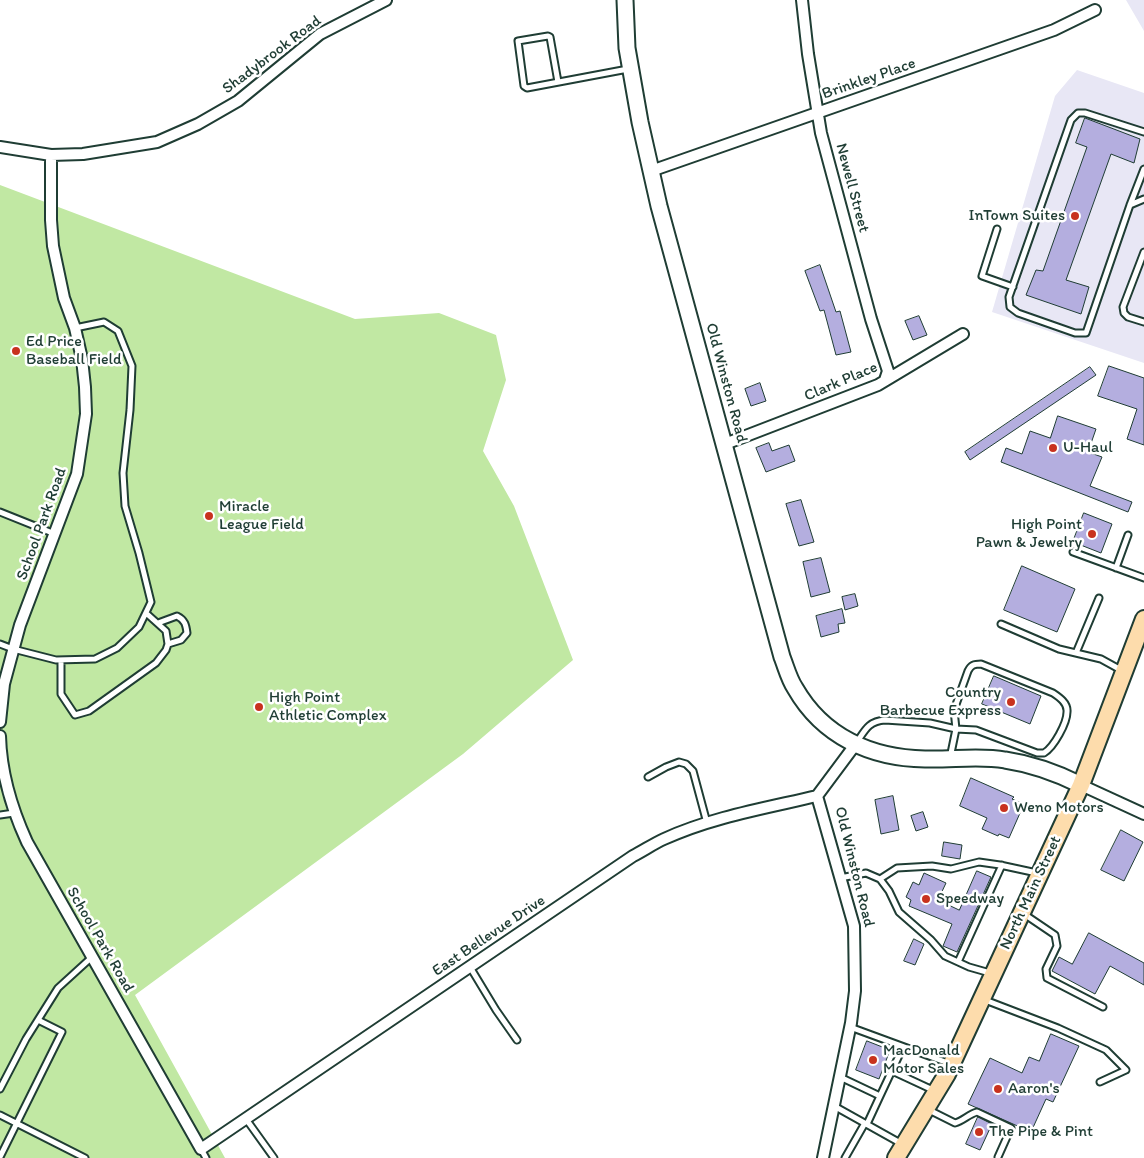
<!DOCTYPE html>
<style>
body{margin:0}
canvas{display:block;background:#fff}
</style>
<canvas width="1144" height="1158"></canvas>
<script>
const ctx = document.querySelector('canvas').getContext('2d');
ctx.lineJoin = 'round';
function paint(path, color) { ctx.fillStyle = color; ctx.fill(path, 'evenodd'); }
function strokePath(path, color, width, dash) { ctx.strokeStyle = color; ctx.lineWidth = width; ctx.lineCap = dash ? 'butt' : 'round'; ctx.setLineDash(dash || []); ctx.stroke(path); }
function drawText(font, color, halo, rows, align = 'center') {
  ctx.font = font + ' Itim,sans-serif'; ctx.lineWidth = 5; ctx.setLineDash([]); ctx.textBaseline = 'middle'; ctx.strokeStyle = halo; ctx.fillStyle = color; for (const [text, x, y, turn = 0] of rows) {
    ctx.save(); ctx.translate(x, y); ctx.rotate((+turn || 0) * Math.PI / 180); ctx.textAlign = isNaN(turn) ? turn : align; if (halo) ctx.strokeText(text, 0, 0); ctx.fillText(text, 0, 0); ctx.restore();
  }
}
const built = new Path2D(`
 M1126,0H1144V31Z
 M1077,70L1144,93V363L992,312L1055,96Z`);
const green = new Path2D(`
 M0,185L355,319L439,313L496,335L506,380L483,451L514,506L573,660L463,754L135,995L225,1158H0Z`);
const building = new Path2D(`
 M1085,118L1140,139L1134,163L1111,154L1066,280L1089,287L1081,314L1026,295L1036,270L1043,271L1087,147L1076,143Z
 M820,265L836,312L840,311L851,352L836,355L824,310L820,311L805,271Z
 M919,316L927,335L913,340L905,321Z
 M1109,366L1144,378V445L1127,439L1137,409L1098,396Z
 M1090,367L1096,375L970,460L965,452Z
 M760,383L766,401L751,406L745,389Z
 M1058,416L1096,429L1088,452L1102,457L1090,486L1132,502L1128,512L1001,462L1006,448L1022,454L1030,431L1050,438Z
 M769,443L772,451L789,445L795,461L766,472L756,448Z
 M801,500L814,542L799,546L786,504Z
 M1084,513L1112,524L1101,553L1073,542Z
 M821,558L830,592L811,597L803,562Z
 M1022,566L1075,589L1057,632L1004,610Z
 M855,594L858,606L845,610L842,597Z
 M842,609L845,623L838,624L839,632L821,637L816,616Z
 M994,676L1041,696L1030,724L982,704Z
 M971,778L1014,797L1012,799L1024,804L1009,838L999,834L998,836L982,829L987,818L960,806Z
 M893,796L899,830L881,834L875,800Z
 M923,812L928,827L916,831L911,816Z
 M1121,830L1143,842L1124,881L1101,870Z
 M944,842L962,845L960,859L942,856Z
 M977,871L991,877L957,952L943,946L952,924L909,906L911,900L906,897L913,882L919,885L924,873L946,883L938,900L959,910Z
 M1089,933L1144,963V985L1110,966L1095,994L1052,971L1059,957L1072,964Z
 M914,939L924,944L915,965L904,961Z
 M1051,1034L1079,1046L1053,1102L1046,1099L1031,1132L968,1104L990,1058L1022,1073L1029,1057L1039,1061Z
 M867,1041L890,1050L879,1079L856,1070Z
 M978,1117L992,1124L980,1150L966,1144Z`);
const lane = new Path2D(`
 M558,82L550,37L548,36L518,41L524,86L527,88L628,69
 M1144,132L1085,113H1078L1071,120L1009,297L1010,307L1018,313L1075,333H1086L1130,205L1144,169
 M1130,205L1144,199
 M997,229L982,276L1013,287
 M1144,252L1123,307L1124,313L1128,317L1144,322
 M0,512L55,534
 M1073,552L1144,578
 M1116,568L1128,535
 M158,623L177,616C185,620 186,625 187,633L181,640L168,644
 M1001,624L1059,649L1101,659L1121,670
 M0,644L13,649L56,660L95,659L117,648L139,627L151,602L139,553L125,506L123,473L130,410L132,366L118,331L104,322L75,328
 M1076,653L1099,598
 M61,660V694L75,715L89,711L156,663L166,650L168,644L166,631L146,613
 M857,742C865,730 869,721 885,720L930,723L956,729L976,730L1037,753H1044C1054,747 1067,723 1067,712C1068,703 1059,697 1053,693L981,664C974,664 971,665 968,671L954,710L956,729L950,758
 M648,777L666,767L679,762L686,764L693,771L707,823
 M0,815L14,813
 M840,878L866,873L880,879L889,891L899,912L931,940L945,956L969,967L990,973
 M880,879L897,868L932,866L951,869L979,862L1000,865L1037,873
 M1024,914L1055,935L1057,946L1046,969L1047,978L1103,1007
 M958,962L1002,865
 M470,967L496,1010L517,1040
 M985,1000L1058,1028L1106,1050L1126,1070L1100,1082
 M850,1027L948,1063
 M892,1071L935,1091
 M840,1077L880,1096L867,1124
 M0,1089L26,1039L58,988L92,957
 M880,1096L903,1047
 M834,1106L902,1144
 M927,1109L955,1123C963,1121 969,1114 977,1112L1011,1128L998,1157
 M0,1115L85,1158
 M246,1119L274,1158
 M201,1149L206,1158
 M0,1157L62,1032L38,1020
 M845,1158L865,1123`);
const street = new Path2D(`
 M802,0L808,54L821,133L871,319L888,371L885,380
 M0,147L51,155L83,154L157,142L198,124L238,101L320,34L386,0
 M651,171L1054,30L1095,10
 M725,444L878,385L963,334
 M0,722L4,684L20,625L77,474L86,414L85,387L82,359L75,328L64,298L53,246L51,220V155
 M0,736C1,774 11,807 27,842L201,1149L633,856C643,851 653,844 664,839C712,817 766,808 817,796
 M1081,785L1144,814
 M823,1158L851,1023L855,991L854,926L817,796L855,745`);
const secondary = new Path2D(`
 M625,0L627,48L640,122L659,206L782,657C786,667 789,679 795,688C823,737 871,758 925,759C952,760 979,755 1005,760C1032,764 1057,773 1081,785`);
const primary = new Path2D(`
 M896,1158L947,1074L1081,785L1144,619`);
const markers = [
 [1075,216,5,"#c8321e"],
 [16,351,5,"#c8321e"],
 [1053,448,5,"#c8321e"],
 [209,516,5,"#c8321e"],
 [1092,534,5,"#c8321e"],
 [1011,702,5,"#c8321e"],
 [259,707,5,"#c8321e"],
 [1004,808,5,"#c8321e"],
 [926,899,5,"#c8321e"],
 [873,1060,5,"#c8321e"],
 [998,1089,5,"#c8321e"],
 [979,1132,5,"#c8321e"]
];
const streetNames = [
 ["Shadybrook Road",272,55,-37],
 ["Brinkley Place",869,79,-19],
 ["Newell Street",852,188,75],
 ["Clark Place",841,382,-23],
 ["Old Winston Road",726,383,75],
 ["School Park Road",42,524,-70],
 ["Old Winston Road",854,867,76],
 ["North Main Street",1031,893,-65],
 ["East Bellevue Drive",489,936,-34],
 ["School Park Road",100,940,60]
];
const poiNames = [
 ["InTown Suites",1065,216,"right"],
 ["Ed Price",26,342],
 ["Baseball Field",26,360],
 ["U-Haul",1063,448],
 ["Miracle",219,507],
 ["League Field",219,525],
 ["High Point",1082,525,"right"],
 ["Pawn & Jewelry",1082,543,"right"],
 ["Country",1001,693,"right"],
 ["Barbecue Express",1001,711,"right"],
 ["High Point",269,698],
 ["Athletic Complex",269,716],
 ["Weno Motors",1014,808],
 ["Speedway",936,899],
 ["MacDonald",883,1051],
 ["Motor Sales",883,1069],
 ["Aaron's",1008,1089],
 ["The Pipe & Pint",989,1132]
];
paint(built, '#e8e7f5');
paint(green, '#c1e8a3');
paint(building, '#b4aedf');
strokePath(building, '#1f3d34', 1);
strokePath(lane, '#1f3d34', 9);
strokePath(street, '#1f3d34', 14);
strokePath(secondary, '#1f3d34', 19);
strokePath(primary, '#1f3d34', 20);
strokePath(lane, '#fff', 5);
strokePath(street, '#fff', 10);
strokePath(secondary, '#fff', 15);
strokePath(primary, '#fddcac', 16);
for (const [x, y, r, color] of markers) { const dot = new Path2D(); dot.arc(x, y, r, 0, 2 * Math.PI); ctx.fillStyle = color; ctx.fill(dot); strokePath(dot, '#fff', 2); }
drawText('16px', '#1f3d34', '#fff', streetNames);
drawText('16px', '#1f3d34', '#fff', poiNames, 'left');
</script>
